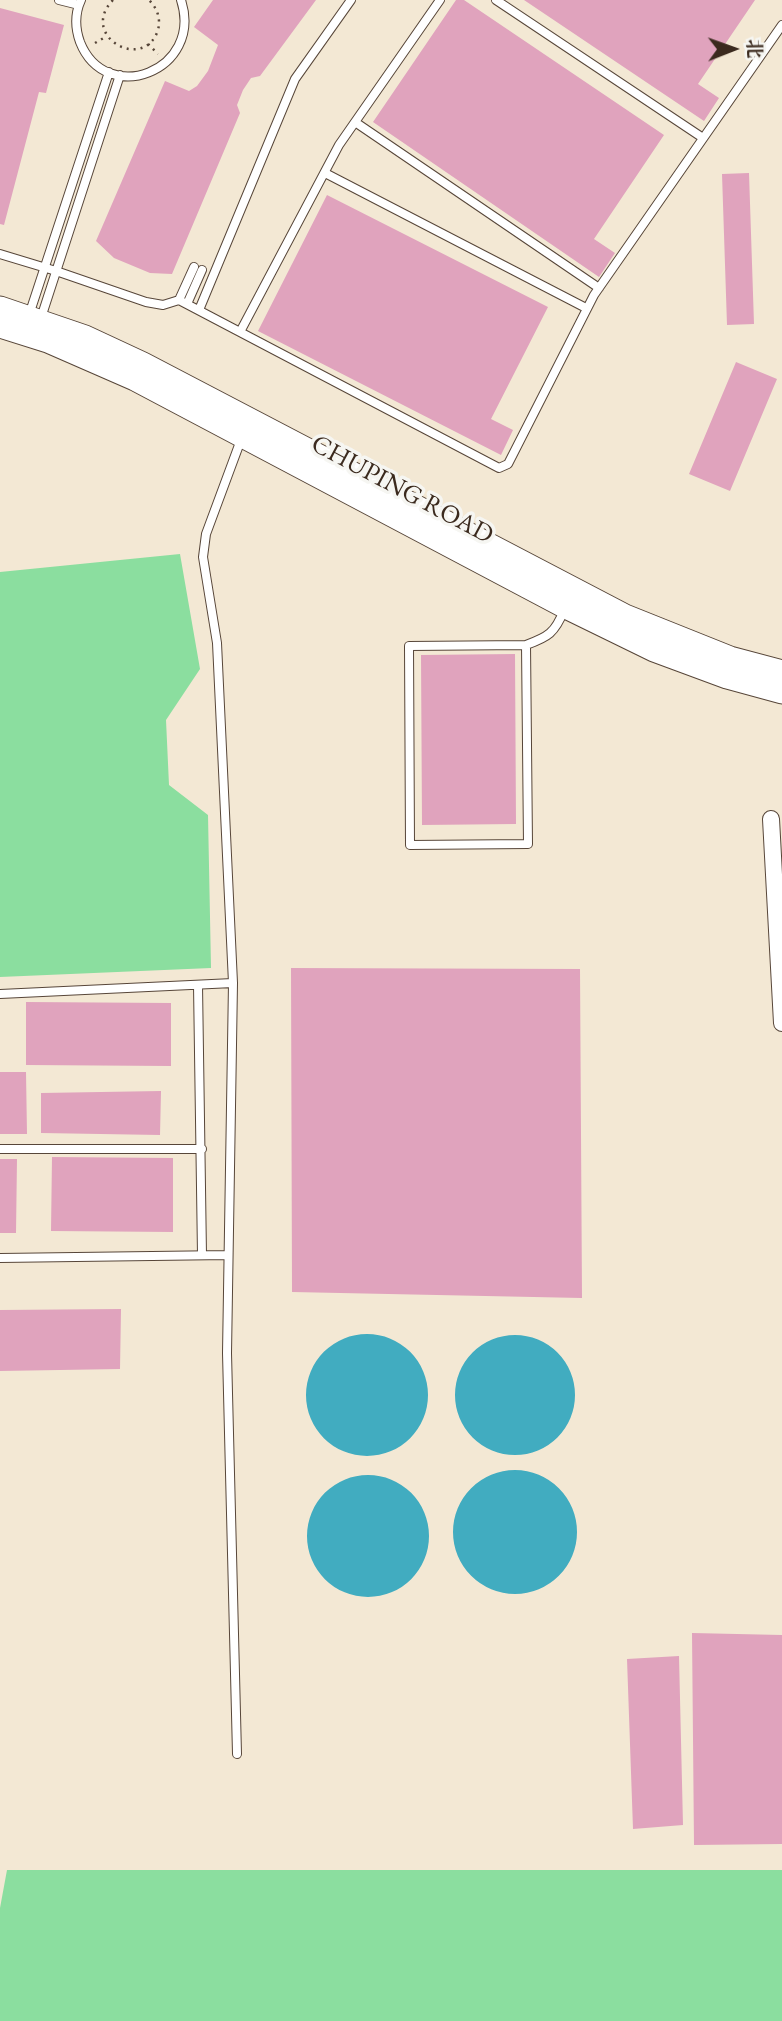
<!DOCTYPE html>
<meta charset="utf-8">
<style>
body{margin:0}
#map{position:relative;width:782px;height:2021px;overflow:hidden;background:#f3e8d4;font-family:"EB Garamond","Noto Serif SC",serif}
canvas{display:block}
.north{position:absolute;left:698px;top:14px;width:70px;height:70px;-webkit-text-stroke:5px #f6f6f2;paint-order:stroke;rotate:89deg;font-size:19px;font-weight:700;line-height:28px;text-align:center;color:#3b2a1e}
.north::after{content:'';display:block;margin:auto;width:24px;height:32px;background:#3b2a1e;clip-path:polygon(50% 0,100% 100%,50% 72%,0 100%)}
</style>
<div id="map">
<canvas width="782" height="2021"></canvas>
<div class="north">北</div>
</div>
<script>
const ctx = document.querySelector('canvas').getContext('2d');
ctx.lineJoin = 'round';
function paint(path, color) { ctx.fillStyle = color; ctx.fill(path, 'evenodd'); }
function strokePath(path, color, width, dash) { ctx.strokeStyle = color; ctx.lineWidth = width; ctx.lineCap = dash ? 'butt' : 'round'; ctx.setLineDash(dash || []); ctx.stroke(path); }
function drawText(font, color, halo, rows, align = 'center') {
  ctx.font = font + ' "EB Garamond",serif'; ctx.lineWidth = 7; ctx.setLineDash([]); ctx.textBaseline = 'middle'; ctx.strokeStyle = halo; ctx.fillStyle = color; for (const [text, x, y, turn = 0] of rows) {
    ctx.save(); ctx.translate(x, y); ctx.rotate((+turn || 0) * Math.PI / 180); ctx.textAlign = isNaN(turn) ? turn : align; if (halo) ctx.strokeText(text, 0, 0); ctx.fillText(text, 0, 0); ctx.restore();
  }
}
const green = new Path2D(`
 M180,554L200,669L166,720L169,785L208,815L211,968L0,977V572Z
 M7,1870H782V2021H0V1908Z`);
const water = new Path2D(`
 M306 1395a61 61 0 1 1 122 0a61 61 0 1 1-122 0Z
 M455 1395a60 60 0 1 1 120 0a60 60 0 1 1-120 0Z
 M453 1532a62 62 0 1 1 124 0a62 62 0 1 1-124 0Z
 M307 1536a61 61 0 1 1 122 0a61 61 0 1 1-122 0Z`);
const building = new Path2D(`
 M213,0H316L260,76L251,78L243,90L237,105L240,113L172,274L150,273L114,258L96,241L165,81L189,91L197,86L208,71L218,45L194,27Z
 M456,0H464L664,135L594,239L615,253L599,277L373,122Z
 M524,0H755L698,84L719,98L704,121Z
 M0,8L64,25L46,93L39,92L4,225L0,224Z
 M749,173L754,324L727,325L722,174Z
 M327,195L548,307L491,419L513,430L501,455L258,331Z
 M736,362L777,379L730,491L689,474Z
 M515,654L516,824L422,825L421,655Z
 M291,968L580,969L582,1298L292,1292Z
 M26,1002L171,1003V1066L26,1065Z
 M0,1072H26L27,1134H0Z
 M161,1091L160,1135L41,1133V1093Z
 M52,1157L173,1158V1232L51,1231Z
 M0,1159H17L16,1233H0Z
 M121,1309L120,1369L0,1371V1310Z
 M692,1633L782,1635V1844L694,1845Z
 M679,1656L683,1825L633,1829L627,1659Z`);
const path = new Path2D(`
 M113,0C78,36 144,73 158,30C161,18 157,8 149,0
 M95,43L107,36
 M148,44L158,54`);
const service = new Path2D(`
 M59,0L79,5
 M81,0C75,13 75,28 80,42C106,108 204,71 181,0
 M496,0L703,138
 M355,122L599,288
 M325,173L586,308
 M0,254L56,271L146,302L163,305L179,300L499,468L508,464L594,295L782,25
 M179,300L194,267
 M187,304L202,270
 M199,310L295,79L351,0
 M29,315L109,72
 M40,321L120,75
 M240,332L339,145L440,0
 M526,645L528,844L410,845L409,646Z
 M526,645C548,637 555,633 564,610
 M198,985L202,1255
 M0,994L233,983
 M0,1149H202
 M0,1258L228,1255
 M237,1754L227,1353L233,983L217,643L203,557L206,534L242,437`);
const minor = new Path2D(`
 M771,819L782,1023`);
const secondary = new Path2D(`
 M0,308L85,337L143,364L625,616L730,658L782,672
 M0,326L48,341L135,379L566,607L654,650L727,677L782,692`);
const streetNames = [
 ["CHUPING ROAD",402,490,28]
];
paint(green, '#8bde9f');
paint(water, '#41acc0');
paint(building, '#e0a3bd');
strokePath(service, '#574639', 10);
strokePath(minor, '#574639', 18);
strokePath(secondary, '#574639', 25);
strokePath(path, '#574639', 2.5, [2, 5]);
strokePath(service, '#fff', 8);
strokePath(minor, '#fff', 16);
strokePath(secondary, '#fff', 23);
drawText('26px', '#3b2a1e', '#f6f6f2', streetNames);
</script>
